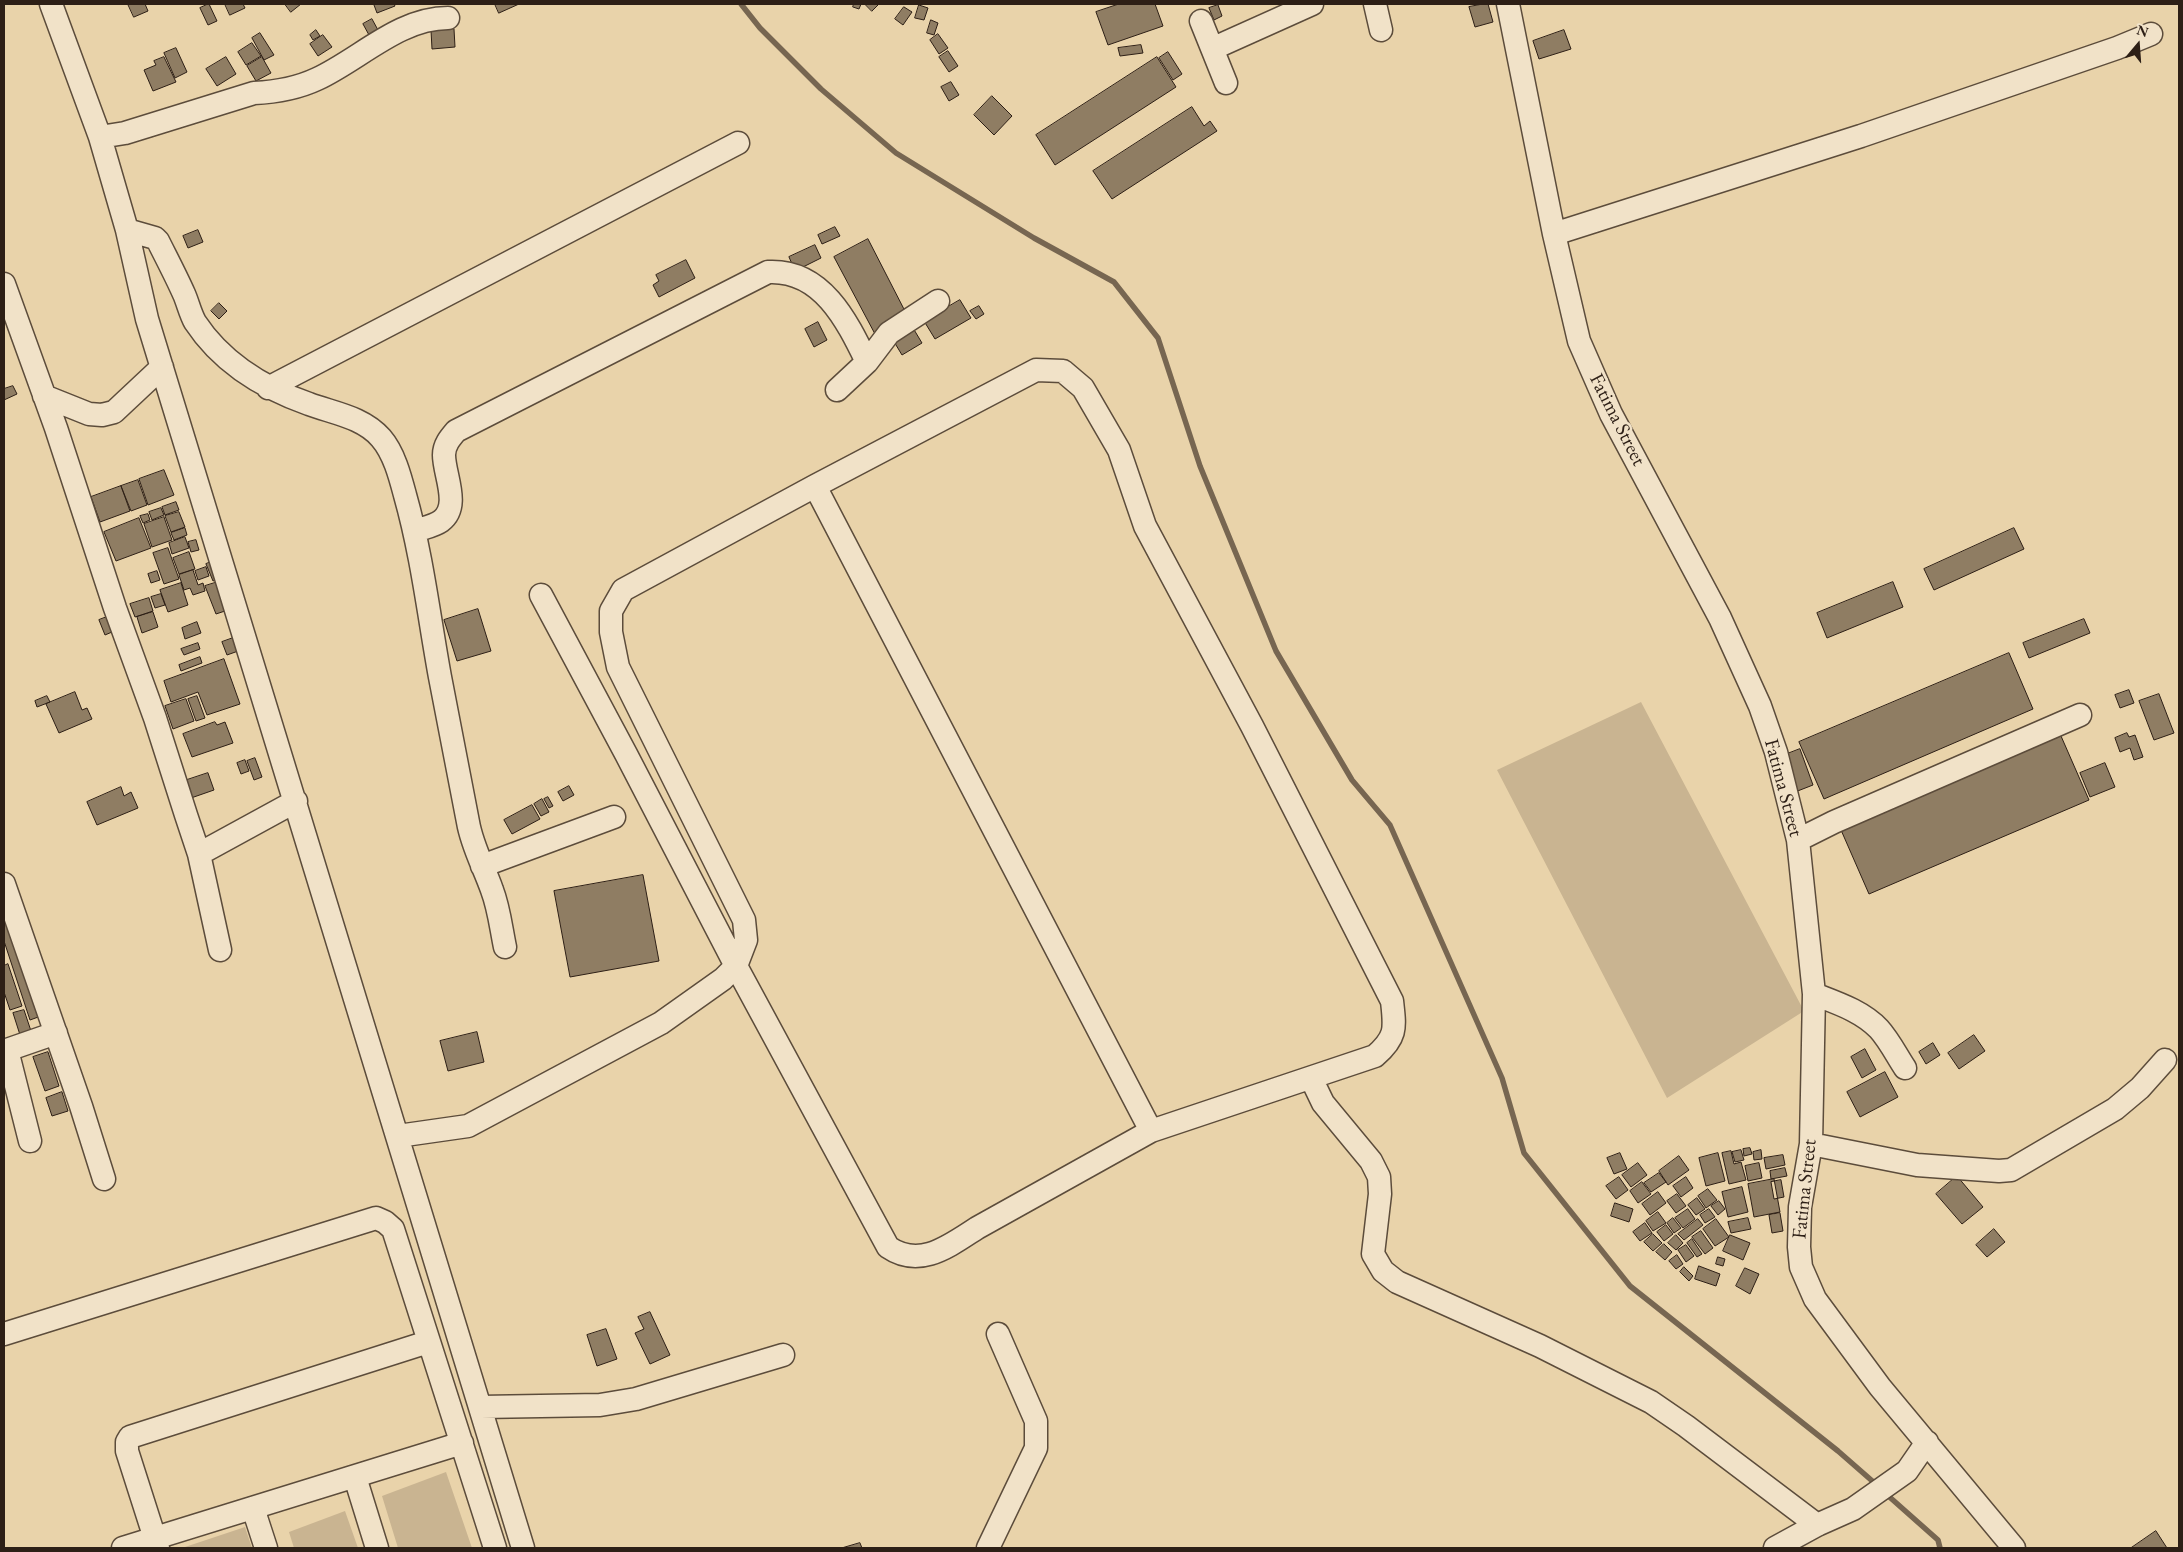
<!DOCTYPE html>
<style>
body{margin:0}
#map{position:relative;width:2183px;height:1552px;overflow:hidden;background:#e9d3aa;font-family:"EB Garamond",serif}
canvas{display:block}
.frame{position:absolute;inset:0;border:5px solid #2d1f16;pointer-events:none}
.north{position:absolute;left:2113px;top:20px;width:50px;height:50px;-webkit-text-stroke:4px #f1e2c8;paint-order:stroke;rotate:18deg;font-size:14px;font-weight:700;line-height:20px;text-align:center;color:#2d1f16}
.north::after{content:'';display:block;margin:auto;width:18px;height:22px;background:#2d1f16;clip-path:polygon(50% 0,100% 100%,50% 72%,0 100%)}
</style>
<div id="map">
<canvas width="2183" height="1552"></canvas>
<div class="frame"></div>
<div class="north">N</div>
</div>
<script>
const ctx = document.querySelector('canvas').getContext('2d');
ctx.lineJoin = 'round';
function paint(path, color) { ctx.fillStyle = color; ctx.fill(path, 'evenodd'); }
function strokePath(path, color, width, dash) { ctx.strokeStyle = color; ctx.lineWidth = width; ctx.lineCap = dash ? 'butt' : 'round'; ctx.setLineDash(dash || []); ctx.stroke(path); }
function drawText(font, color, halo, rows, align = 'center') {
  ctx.font = font + ' "EB Garamond",serif'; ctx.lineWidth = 5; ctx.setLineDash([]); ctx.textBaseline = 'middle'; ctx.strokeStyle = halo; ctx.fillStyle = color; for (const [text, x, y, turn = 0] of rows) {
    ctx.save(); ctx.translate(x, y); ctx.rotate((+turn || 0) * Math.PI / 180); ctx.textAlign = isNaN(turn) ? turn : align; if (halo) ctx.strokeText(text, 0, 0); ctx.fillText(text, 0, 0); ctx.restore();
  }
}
const green = new Path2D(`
 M1641,702L1804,1011L1667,1098L1497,770Z
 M446,1472L472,1548H398L382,1496Z
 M345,1511L358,1548H294L289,1532Z
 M245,1527L252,1548H182Z`);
const stream = new Path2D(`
 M741,4L760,28L821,89L896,153L1034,238L1114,282L1158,338L1200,466L1276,651L1352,780L1390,825L1502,1078L1524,1153L1630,1286L1838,1451L1878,1486
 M1885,1493L1938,1540L1940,1548`);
const building = new Path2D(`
 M128,4H145L148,11L134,17Z
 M209,4L217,21L208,25L200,8Z
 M225,4H243L245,8L230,15Z
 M285,4H301L291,12Z
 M377,4H394L395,6L377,13L374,5Z
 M495,4H519L499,13Z
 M854,4H861L859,9L853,7Z
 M865,4H879L872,11Z
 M1119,4H1155L1163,26L1108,45L1096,12Z
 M1483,4H1488L1493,22L1475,27L1469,7Z
 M919,5L928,8L924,20L915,18Z
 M1218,5L1222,16L1214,20L1209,8Z
 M904,7L912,12L903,25L895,19Z
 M372,19L378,30L369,35L363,24Z
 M931,20L938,23L934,35L927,33Z
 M454,29L455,47L432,49L431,30Z
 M316,30L320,36L313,40L310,35Z
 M1564,30L1571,49L1539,59L1533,41Z
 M260,33L274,55L264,60L252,38Z
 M938,34L948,48L939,54L930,40Z
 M323,35L332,47L318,56L310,44Z
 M252,43L261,56L246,65L238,52Z
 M1141,45L1143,53L1120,56L1118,48Z
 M176,48L187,72L175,78L164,53Z
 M948,51L958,66L949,72L939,57Z
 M1168,52L1182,74L1173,80L1159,58Z
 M164,57L176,82L153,91L144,70L156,65L154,61Z
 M226,57L236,74L217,86L206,69Z
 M262,57L271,73L256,81L247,66Z
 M1157,57L1176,87L1055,165L1036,135Z
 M951,82L959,95L949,101L941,87Z
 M992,96L1012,116L994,135L974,115Z
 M1192,107L1204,126L1210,121L1217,131L1112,199L1093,171Z
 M835,227L840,236L822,244L818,235Z
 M198,230L203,242L188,248L183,236Z
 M868,239L908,317L875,334L834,257Z
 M815,245L821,258L795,271L789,257Z
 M686,260L695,278L659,297L653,285L659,281L656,275Z
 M960,300L971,318L935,339L924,321Z
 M219,303L227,311L219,319L211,311Z
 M979,306L984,314L976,319L970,311Z
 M818,322L827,340L814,347L805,329Z
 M910,323L922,343L902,355L890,335Z
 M13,386L17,394L4,400V389Z
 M164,470L174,495L148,505L139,479Z
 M138,480L147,505L131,511L121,486Z
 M121,486L130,511L100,522L91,497Z
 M176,502L179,510L165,515L162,507Z
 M161,508L164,515L152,520L149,512Z
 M179,512L185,527L171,532L165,516Z
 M148,514L150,520L143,523L140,516Z
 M164,517L172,540L152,547L144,524Z
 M139,518L151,548L116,561L104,532Z
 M185,528L187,535L174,540L171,533Z
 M2014,528L2024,549L1934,590L1924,569Z
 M185,537L189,548L172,554L169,543Z
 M196,540L199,550L191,552L188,542Z
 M168,548L179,579L164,584L153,553Z
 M189,552L195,569L179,574L173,558Z
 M216,560L223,577L213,581L206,564Z
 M206,567L209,576L198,580L195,571Z
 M193,570L198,585L203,583L205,591L193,595L190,588L184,590L179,575Z
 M157,571L160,580L151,583L148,574Z
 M218,582L228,610L216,614L205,586Z
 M1893,582L1903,607L1827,638L1817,613Z
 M181,583L188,605L168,612L160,590Z
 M161,594L165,605L155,608L151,597Z
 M149,598L153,611L135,617L130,604Z
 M478,609L491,651L457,661L444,620Z
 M153,612L158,627L142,633L137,617Z
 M112,615L119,629L105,635L99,620Z
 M2084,619L2090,633L2029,658L2023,643Z
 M197,622L201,633L185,639L182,628Z
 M236,637L241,650L227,655L222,642Z
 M198,643L200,649L184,655L181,649Z
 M2009,653L2033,709L1824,799L1799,742Z
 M200,657L202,663L181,671L179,665Z
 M224,659L240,704L207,715L198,692L171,702L164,681Z
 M2129,690L2134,703L2120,708L2115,695Z
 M75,692L82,710L87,708L92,719L59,733L46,704Z
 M2159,694L2174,733L2154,740L2139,701Z
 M47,696L50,702L37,707L35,701Z
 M197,696L205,718L196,721L188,699Z
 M186,699L194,721L173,729L165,706Z
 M215,722L217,725L225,722L233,743L192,757L183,734Z
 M2127,733L2129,737L2135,735L2143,757L2134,760L2130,748L2120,752L2115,738Z
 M2061,736L2089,800L1869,894L1841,830Z
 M1800,749L1813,785L1795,792L1782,756Z
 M255,758L262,777L254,780L247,761Z
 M245,760L249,771L241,774L237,763Z
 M2105,763L2115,787L2090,797L2080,773Z
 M208,773L214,790L191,798L184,781Z
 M569,786L574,795L563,801L558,792Z
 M121,787L124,796L131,792L138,808L97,825L87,802Z
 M548,797L553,806L549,808L544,799Z
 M542,799L549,812L541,816L534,804Z
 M532,805L540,819L512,834L504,820Z
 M643,875L659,961L570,977L554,891Z
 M4,905L41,1016L30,1020L4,941Z
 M8,964L22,1006L10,1010L4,992V966Z
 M24,1010L32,1034L21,1038L13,1013Z
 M477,1032L484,1062L448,1071L440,1041Z
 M1974,1035L1985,1051L1959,1069L1948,1053Z
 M1933,1043L1940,1055L1926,1064L1919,1052Z
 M1865,1049L1876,1070L1862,1078L1851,1057Z
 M48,1052L59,1086L45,1091L33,1057Z
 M1885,1072L1898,1097L1860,1117L1847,1092Z
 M62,1092L68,1111L52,1116L46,1098Z
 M1750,1148L1752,1154L1744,1156L1743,1149Z
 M1741,1150L1744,1160L1735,1162L1732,1152Z
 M1761,1150L1762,1159L1754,1160L1753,1152Z
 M1731,1151L1734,1164L1741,1162L1746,1180L1729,1184L1722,1153Z
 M1620,1153L1627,1169L1614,1174L1607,1158Z
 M1718,1153L1725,1181L1706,1186L1699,1158Z
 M1783,1155L1785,1165L1766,1169L1764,1158Z
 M1679,1156L1689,1170L1668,1185L1659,1171Z
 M1638,1163L1647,1175L1631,1187L1622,1175Z
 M1759,1163L1762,1178L1748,1181L1745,1166Z
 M1785,1168L1787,1176L1771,1179L1770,1171Z
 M1659,1173L1666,1182L1651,1192L1644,1183Z
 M1957,1176L1983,1207L1962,1224L1936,1194Z
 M1619,1177L1628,1190L1616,1199L1606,1186Z
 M1686,1177L1693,1188L1681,1197L1673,1186Z
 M1774,1179L1780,1212L1754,1217L1748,1184Z
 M1781,1180L1784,1197L1774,1199L1771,1182Z
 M1642,1182L1651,1194L1638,1203L1630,1191Z
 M1742,1187L1748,1212L1728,1217L1722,1192Z
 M1708,1189L1717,1200L1706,1208L1698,1196Z
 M1658,1192L1666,1203L1650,1215L1642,1204Z
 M1677,1194L1686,1206L1676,1213L1667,1201Z
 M1697,1198L1705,1209L1696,1215L1688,1205Z
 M1719,1201L1725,1209L1718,1215L1711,1206Z
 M1615,1203L1633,1209L1629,1222L1611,1216Z
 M1688,1209L1695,1219L1683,1228L1675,1218Z
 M1709,1209L1715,1217L1705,1223L1700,1215Z
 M1658,1212L1666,1223L1653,1231L1646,1221Z
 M1780,1213L1783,1231L1772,1233L1769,1215Z
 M1673,1218L1681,1228L1674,1233L1667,1223Z
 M1748,1218L1751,1229L1731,1233L1728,1222Z
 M1698,1219L1703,1225L1684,1240L1678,1234Z
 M1716,1219L1729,1237L1715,1246L1703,1229Z
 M1645,1223L1652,1233L1640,1241L1633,1232Z
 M1666,1225L1673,1234L1664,1241L1657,1232Z
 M1994,1229L2005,1242L1987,1257L1976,1245Z
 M1701,1231L1713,1248L1705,1254L1692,1237Z
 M1653,1234L1662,1243L1653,1251L1644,1242Z
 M1676,1235L1683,1243L1676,1250L1668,1243Z
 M1730,1235L1750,1243L1743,1260L1723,1251Z
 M1692,1239L1702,1254L1697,1257L1687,1243Z
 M1664,1244L1672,1252L1665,1260L1656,1252Z
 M1686,1245L1694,1256L1686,1262L1678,1250Z
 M1677,1255L1683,1264L1676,1269L1669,1261Z
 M1718,1257L1725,1259L1723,1266L1716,1264Z
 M1699,1266L1720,1274L1716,1286L1695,1279Z
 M1684,1267L1693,1276L1689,1281L1680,1272Z
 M1745,1268L1759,1274L1750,1294L1736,1286Z
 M650,1312L670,1355L650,1364L635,1333L644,1329L638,1317Z
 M606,1329L617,1359L597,1366L587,1335Z
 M2156,1531L2167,1548H2131Z
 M860,1543L862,1548H842Z`);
const minor = new Path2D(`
 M51,4L100,137L127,230L155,238L158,241C167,259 176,276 184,294C188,303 190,313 195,322C222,363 263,388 309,404C333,413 363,417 381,438C394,453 400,476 405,495C422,555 429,617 440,677C449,726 459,774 468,822C472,846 484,867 492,890C499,908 501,928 505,947
 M1375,4L1381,30
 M1508,4L1554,234L1579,341L1611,414L1720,618L1760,706L1776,752L1798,840L1814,994L1811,1144L1800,1207L1799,1247L1801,1267L1815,1299L1880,1387L2014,1548
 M1201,21L1226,83
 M1214,48L1312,4
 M100,137L125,133L254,93C275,92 298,88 317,79C360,59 399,18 448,18
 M127,230L147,319L523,1548
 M1554,234L1861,136L2117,48L2151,34
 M4,284L56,428L115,608L155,718L186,815L199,854L220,950
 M268,388L738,143
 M837,390L867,362L889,333L938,301
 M44,396L89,414L102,415L114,412L162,367
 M815,486L1151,1131
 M415,531C423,528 434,526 441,521C461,506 444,475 444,455C444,445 450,438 456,431L768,272C822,269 847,321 867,362
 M1798,840L1834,822L2080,715
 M199,854L296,801
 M482,866L614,817
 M4,884L81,1106L104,1179
 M1814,994C1837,1003 1862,1011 1879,1029C1889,1040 1897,1056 1905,1068
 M7,1050L30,1141
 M4,1051L56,1033
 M1311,1078L1323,1103L1371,1161L1379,1177L1380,1194L1373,1254L1383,1271L1397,1282L1540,1346L1651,1402L1686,1426L1817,1525
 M398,1136L468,1126L661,1023L723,979L736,966L746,940L744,920L618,667L611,632V611L623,590L815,486L1036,370L1063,371L1083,388L1119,450L1145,526L1252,726L1392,1001C1395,1028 1397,1037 1375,1056L1151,1131L977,1228C949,1246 920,1269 888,1247L736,966L626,754L541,595
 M1811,1144L1917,1165L1999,1171L2011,1170L2115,1109L2140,1088L2165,1060
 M4,1334L376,1218L385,1222L393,1229L495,1548
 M481,1407L600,1405L636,1399L783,1355
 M355,1477L377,1548
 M253,1508L266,1548
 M123,1548L462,1443
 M158,1548L127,1451V1442L130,1437L428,1342
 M988,1548L1036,1448V1421L998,1334
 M1775,1548L1817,1525L1853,1509L1907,1471L1927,1442`);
const streetNames = [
 ["Fatima Street",1617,420,63],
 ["Fatima Street",1783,788,75],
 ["Fatima Street",1805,1189,-84]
];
paint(green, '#c9b491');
strokePath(stream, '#776651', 5.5);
paint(building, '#8f7d63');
strokePath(building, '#2d1f16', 1);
strokePath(minor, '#5c4c3b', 25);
strokePath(minor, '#f1e2c8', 22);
drawText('20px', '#2d1f16', '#f1e2c8', streetNames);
</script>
